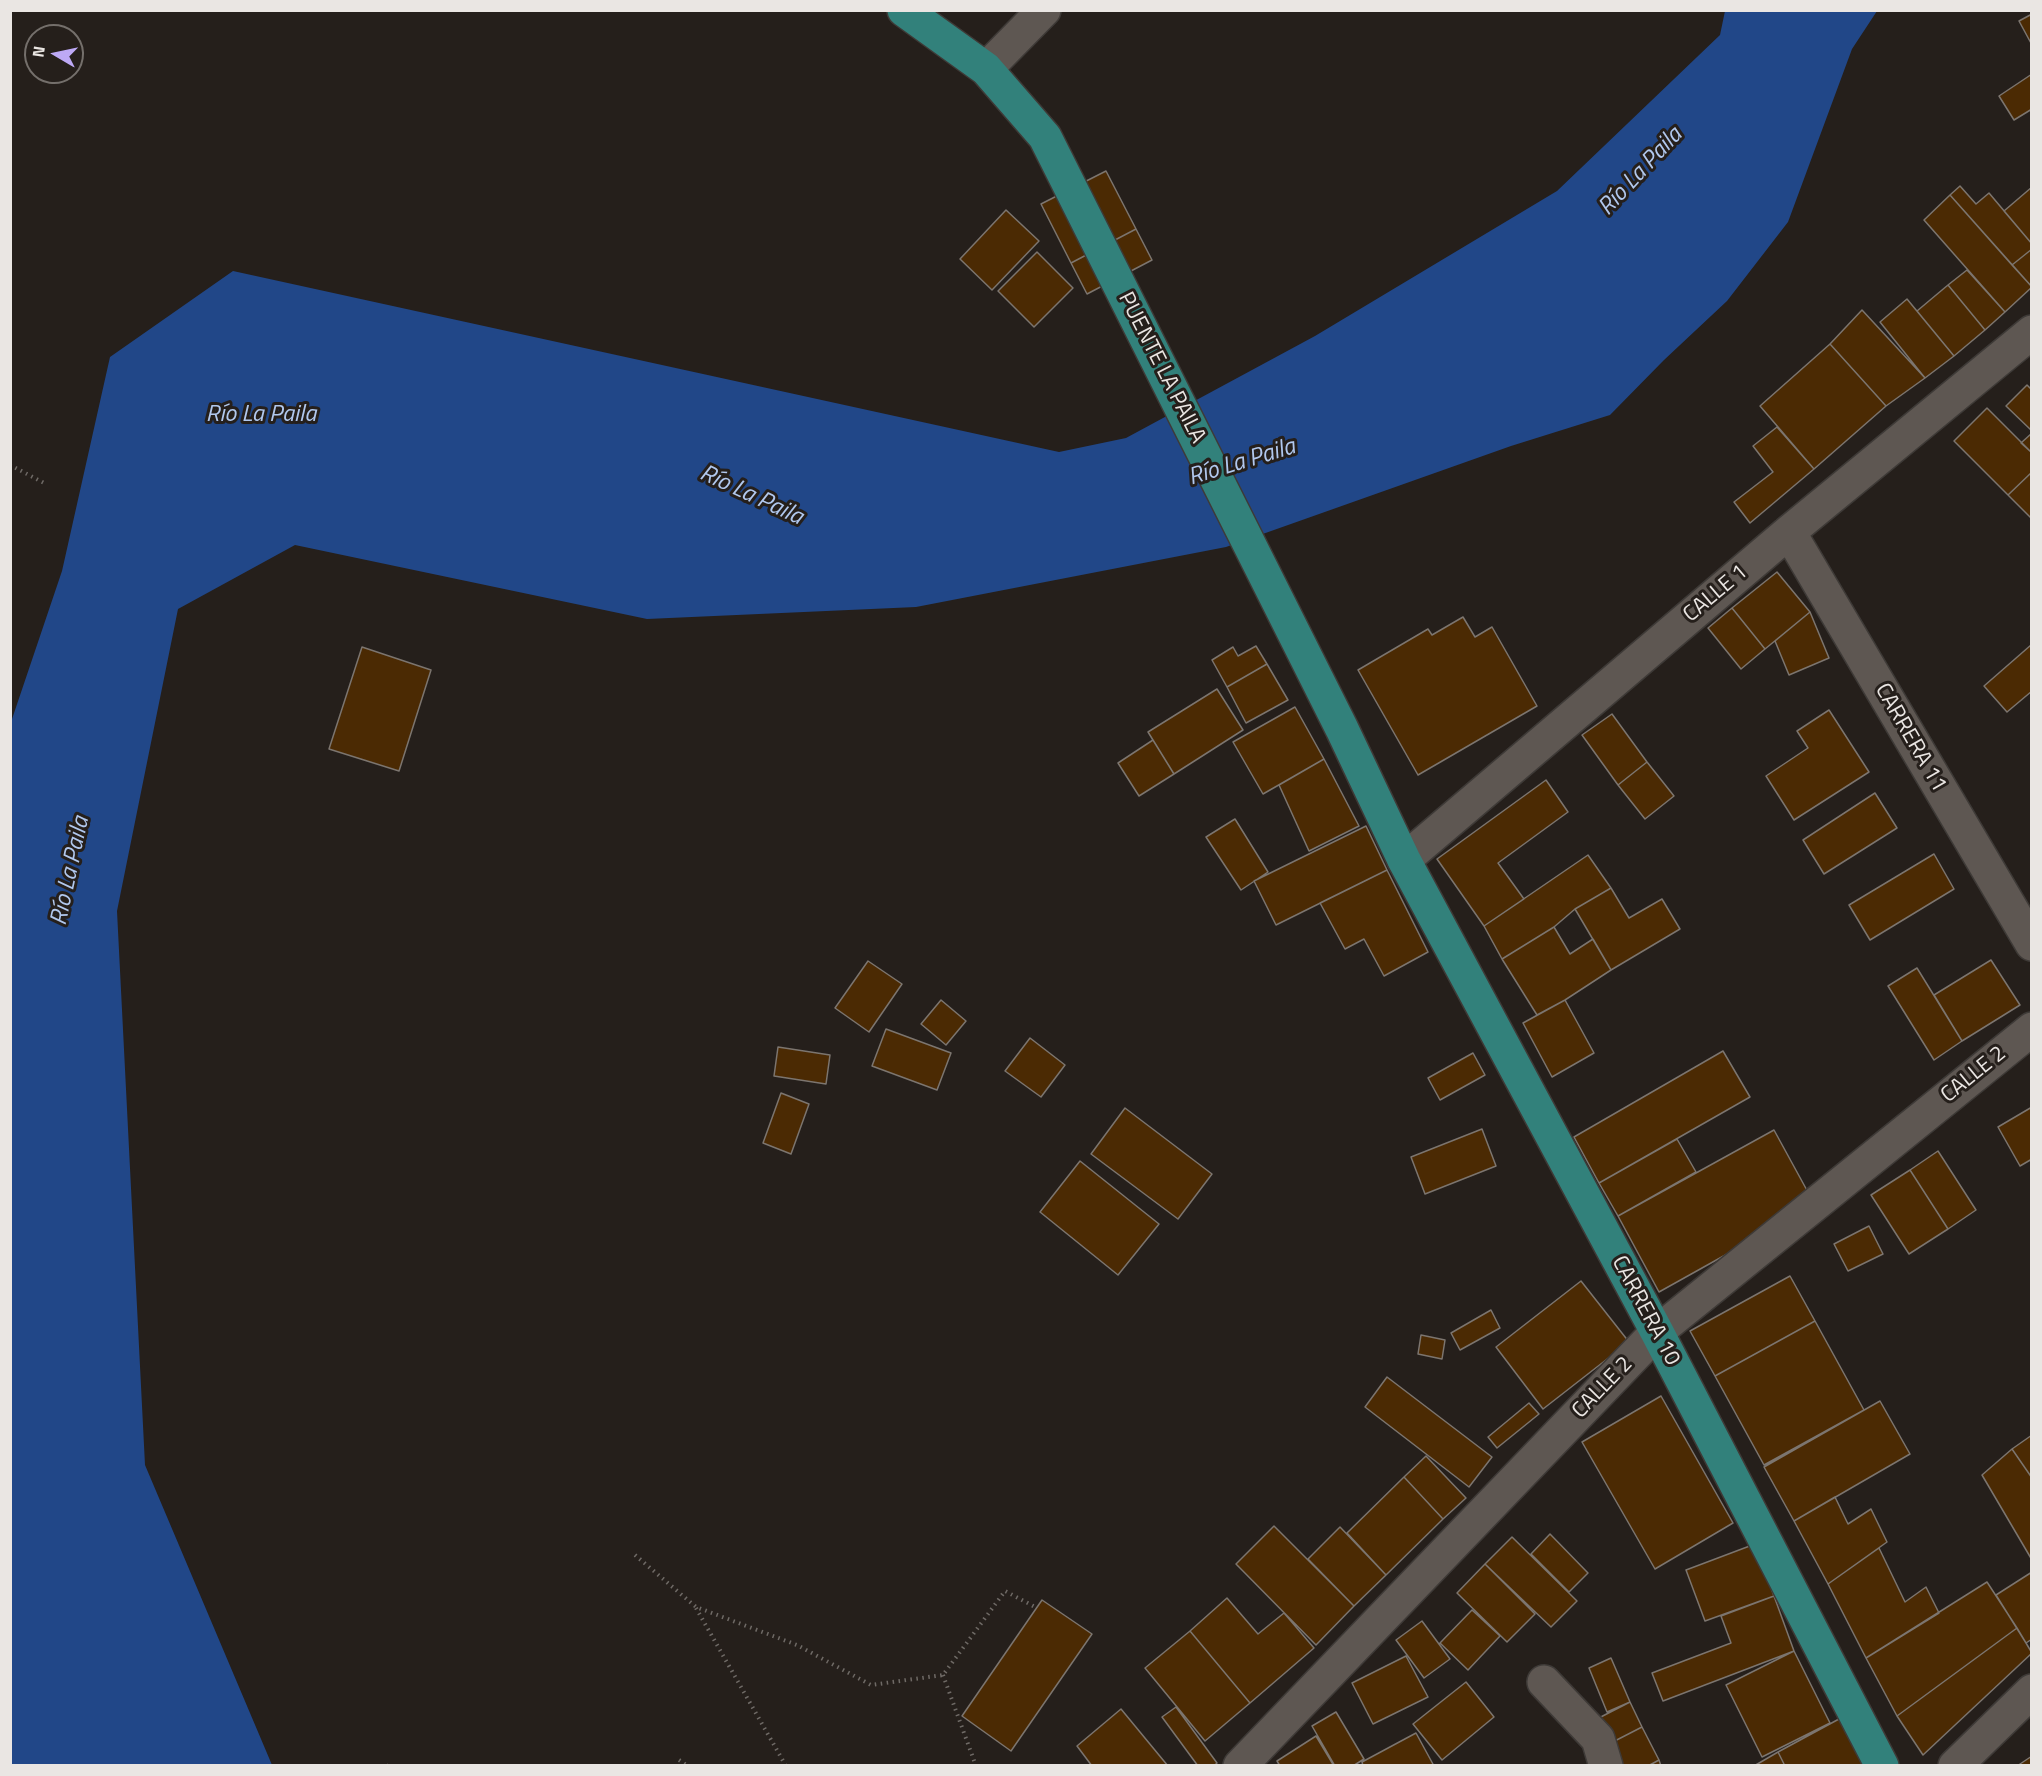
<!DOCTYPE html>
<meta charset="utf-8">
<style>
body{margin:0}
#map{position:relative;width:2042px;height:1776px;overflow:hidden;background:#251f1b;font-family:"Titillium Web",sans-serif}
canvas{display:block}
.frame{position:absolute;inset:0;border:12px solid #eae6e3;pointer-events:none}
.north{position:absolute;left:24px;top:24px;width:60px;height:60px;box-sizing:border-box;background:#251f1b;border:2px solid #746f6b;border-radius:50%;rotate:279deg;font-size:16px;font-weight:700;line-height:24px;text-align:center;color:#eae6e3}
.north::after{content:'';display:block;margin:auto;width:21px;height:27px;background:#bda9f5;clip-path:polygon(50% 0,100% 100%,50% 72%,0 100%)}
</style>
<div id="map">
<canvas width="2042" height="1776"></canvas>
<div class="frame"></div>
<div class="north">N</div>
</div>
<script>
const ctx = document.querySelector('canvas').getContext('2d');
ctx.lineJoin = 'round';
function paint(path, color) { ctx.fillStyle = color; ctx.fill(path, 'evenodd'); }
function strokePath(path, color, width, dash) { ctx.strokeStyle = color; ctx.lineWidth = width; ctx.lineCap = dash ? 'butt' : 'round'; ctx.setLineDash(dash || []); ctx.stroke(path); }
function drawText(font, color, halo, rows, align = 'center') {
  ctx.font = font + ' "Titillium Web",sans-serif'; ctx.lineWidth = 6; ctx.setLineDash([]); ctx.textBaseline = 'middle'; ctx.strokeStyle = halo; ctx.fillStyle = color; for (const [text, x, y, turn = 0] of rows) {
    ctx.save(); ctx.translate(x, y); ctx.rotate((+turn || 0) * Math.PI / 180); ctx.textAlign = isNaN(turn) ? turn : align; if (halo) ctx.strokeText(text, 0, 0); ctx.fillText(text, 0, 0); ctx.restore();
  }
}
const water = new Path2D(`
 M1725,11H1877L1852,49L1788,222L1727,301L1664,360L1610,415L1511,446L1226,547L916,607L647,619L295,545L178,609L117,911L145,1465L272,1765L11,1766V722L62,571L110,357L233,271L1059,452L1126,438L1315,336L1557,191L1720,35Z`);
const building = new Path2D(`
 M2032,14V45L2019,21Z
 M2032,74V109L2014,120L1999,96Z
 M1106,171L1136,229L1071,263L1041,204Z
 M1960,186L1976,204L1989,193L2032,244V249L2012,265L1950,195Z
 M2032,187V244L2004,211Z
 M1950,195L2032,287L2005,312L1924,220Z
 M1006,210L1039,241L992,290L960,259Z
 M1136,229L1152,260L1087,294L1071,263Z
 M2032,249V287L2012,265Z
 M1037,252L1073,288L1034,327L998,291Z
 M1967,270L2005,312L1985,330L1948,285Z
 M1948,285L1985,330L1954,356L1917,311Z
 M1907,299L1954,356L1925,378L1880,322Z
 M1862,310L1925,378L1886,406L1830,344Z
 M1830,344L1886,406L1814,469L1760,406Z
 M2027,385L2032,390V431L2006,406Z
 M1987,408L2032,453V472L2008,495L1954,441Z
 M1777,427L1814,469L1750,523L1734,502L1773,472L1753,446Z
 M2032,433V453L2021,443Z
 M2032,472V519L2008,495Z
 M1777,572L1810,612L1765,649L1732,608Z
 M1732,608L1765,649L1741,669L1708,628Z
 M1810,612L1829,658L1789,675L1775,641Z
 M1463,617L1475,637L1492,627L1537,706L1418,775L1358,670L1428,629L1432,635Z
 M2031,645L2032,691L2007,712L1984,686Z
 M1256,646L1267,664L1227,687L1212,660L1233,647L1238,656Z
 M362,647L431,670L399,771L329,749Z
 M1267,664L1288,700L1246,723L1227,687Z
 M1217,689L1243,730L1174,774L1148,732Z
 M1295,707L1324,759L1263,794L1233,742Z
 M1829,710L1869,772L1794,820L1766,776L1808,748L1797,731Z
 M1612,714L1647,762L1618,785L1582,735Z
 M1153,740L1174,774L1139,796L1118,763Z
 M1324,759L1359,826L1309,851L1279,785Z
 M1647,762L1674,796L1645,819L1618,785Z
 M1546,780L1568,812L1498,863L1524,899L1484,926L1437,859Z
 M1875,793L1897,828L1824,874L1803,840Z
 M1235,819L1268,872L1241,890L1206,837Z
 M1366,826L1387,870L1276,925L1254,881Z
 M1934,854L1954,889L1870,940L1849,905Z
 M1588,855L1611,888L1575,909L1554,927L1502,959L1484,926Z
 M1387,870L1428,952L1384,976L1364,939L1345,949L1320,903Z
 M1611,888L1629,918L1662,899L1680,929L1611,970L1575,909Z
 M1554,927L1570,954L1593,939L1611,970L1565,1000L1537,1015L1502,959Z
 M1991,960L2020,1005L1962,1041L1934,995Z
 M868,961L902,984L869,1032L835,1008Z
 M1917,968L1962,1041L1934,1060L1888,986Z
 M941,1000L966,1021L946,1045L921,1024Z
 M1565,1000L1594,1053L1552,1077L1523,1023Z
 M886,1029L951,1053L937,1090L872,1066Z
 M1030,1038L1065,1065L1041,1097L1005,1071Z
 M778,1047L830,1055L826,1084L774,1076Z
 M1723,1051L1750,1097L1599,1183L1574,1137Z
 M1473,1053L1485,1075L1440,1100L1428,1078Z
 M781,1093L809,1104L791,1154L763,1143Z
 M2032,1107V1159L2020,1166L1998,1127Z
 M1125,1108L1212,1174L1178,1219L1091,1154Z
 M1482,1129L1496,1166L1425,1194L1411,1157Z
 M1774,1130L1815,1205L1659,1292L1618,1216Z
 M1677,1139L1696,1172L1618,1216L1599,1183Z
 M1938,1151L1976,1210L1948,1229L1910,1170Z
 M1080,1161L1159,1224L1118,1275L1040,1212Z
 M1910,1170L1948,1229L1909,1254L1871,1195Z
 M1869,1226L1883,1254L1848,1271L1834,1244Z
 M1790,1276L1815,1321L1715,1376L1690,1331Z
 M1581,1281L1629,1342L1543,1409L1496,1347Z
 M1491,1310L1500,1328L1460,1350L1451,1333Z
 M1815,1321L1864,1410L1764,1465L1715,1376Z
 M1421,1335L1445,1340L1442,1359L1418,1354Z
 M1387,1377L1492,1457L1469,1487L1365,1407Z
 M1661,1396L1733,1523L1655,1569L1582,1442Z
 M1880,1401L1910,1454L1794,1521L1764,1467Z
 M1529,1403L1539,1414L1497,1448L1488,1437Z
 M2032,1435V1478L2012,1449Z
 M2012,1449L2032,1478V1560L1982,1475Z
 M1426,1456L1466,1498L1443,1519L1404,1477Z
 M1404,1477L1443,1519L1386,1575L1347,1533Z
 M1835,1497L1848,1524L1871,1509L1887,1542L1828,1584L1794,1521Z
 M1274,1526L1354,1606L1316,1645L1236,1564Z
 M1340,1527L1386,1575L1354,1606L1308,1559Z
 M1550,1534L1588,1573L1569,1592L1531,1554Z
 M1512,1537L1577,1601L1551,1627L1485,1564Z
 M1755,1544L1774,1596L1705,1621L1686,1570Z
 M1879,1548L1905,1602L1926,1587L1939,1613L1866,1658L1828,1584Z
 M1485,1564L1535,1614L1507,1642L1457,1593Z
 M2032,1572V1639L2026,1643L1996,1595Z
 M1987,1582L2017,1628L1897,1716L1866,1658Z
 M1774,1596L1794,1651L1663,1701L1652,1673L1731,1643L1721,1616Z
 M1227,1598L1258,1634L1284,1613L1314,1648L1250,1703L1190,1631Z
 M1042,1600L1092,1634L1011,1751L962,1716Z
 M1472,1610L1500,1636L1468,1670L1440,1643Z
 M1422,1621L1450,1659L1424,1678L1396,1640Z
 M2017,1628L2032,1653L1923,1755L1897,1716Z
 M1190,1631L1250,1703L1205,1741L1145,1668Z
 M1794,1651L1830,1723L1762,1757L1726,1685Z
 M1406,1656L1428,1697L1373,1724L1352,1683Z
 M1611,1658L1630,1702L1607,1712L1589,1668Z
 M1466,1682L1494,1717L1442,1760L1413,1724Z
 M1630,1702L1642,1727L1605,1746L1593,1721Z
 M1176,1707L1217,1763L1214,1766H1198L1162,1717Z
 M1121,1709L1168,1766H1092L1077,1746Z
 M1336,1712L1364,1759L1353,1766H1335L1312,1726Z
 M1839,1719L1863,1765L1785,1766L1778,1752Z
 M1642,1727L1659,1760L1648,1766H1616L1605,1746Z
 M1416,1733L1434,1766H1363L1362,1762Z
 M1316,1736L1334,1766H1280L1277,1761Z
 M1778,1752L1785,1766H1754Z
 M2032,1756V1766H2017Z
 M1659,1760L1661,1766H1648Z`);
const path = new Path2D(`
 M10,465L46,484
 M635,1555L696,1607L797,1645L871,1685L943,1675L1005,1591L1037,1608
 M696,1608L786,1766
 M943,1675L976,1766
 M679,1760L688,1766
 M386,1765L387,1766`);
const street = new Path2D(`
 M986,69L1044,10
 M1789,532L2032,944
 M1404,860L1789,532L2032,332
 M1544,1682L1598,1739L1606,1766
 M1240,1766L1657,1332L2032,1029
 M1955,1766L2032,1691`);
const primary = new Path2D(`
 M904,10L986,69L1045,137L1342,729L1404,860L1657,1332L1882,1766`);
const streetNames = [
 ["PUENTE LA PAILA",1161,368,63],
 ["CALLE 1",1716,594,-40],
 ["CARRERA 11",1910,738,60],
 ["CALLE 2",1974,1075,-39],
 ["CARRERA 10",1645,1311,62],
 ["CALLE 2",1603,1388,-46]
];
const waterNames = [
 ["Río La Paila",1641,172,-47],
 ["Río La Paila",261,415],
 ["Río La Paila",1242,463,-17],
 ["Río La Paila",751,496,25],
 ["Río La Paila",71,871,-78]
];
paint(water, '#214788');
paint(building, '#4b2a03');
strokePath(building, '#7c756f', 1.5);
strokePath(street, '#3e3a37', 36);
strokePath(primary, '#3e3a37', 36);
strokePath(path, '#6f6a66', 4, [1.5, 4.5]);
strokePath(street, '#5e5752', 33);
strokePath(primary, '#32817b', 33);
drawText('22px', '#eae6e3', '#251f1b', streetNames);
drawText('italic 24px', '#b1c8ee', '#251f1b', waterNames);
</script>
